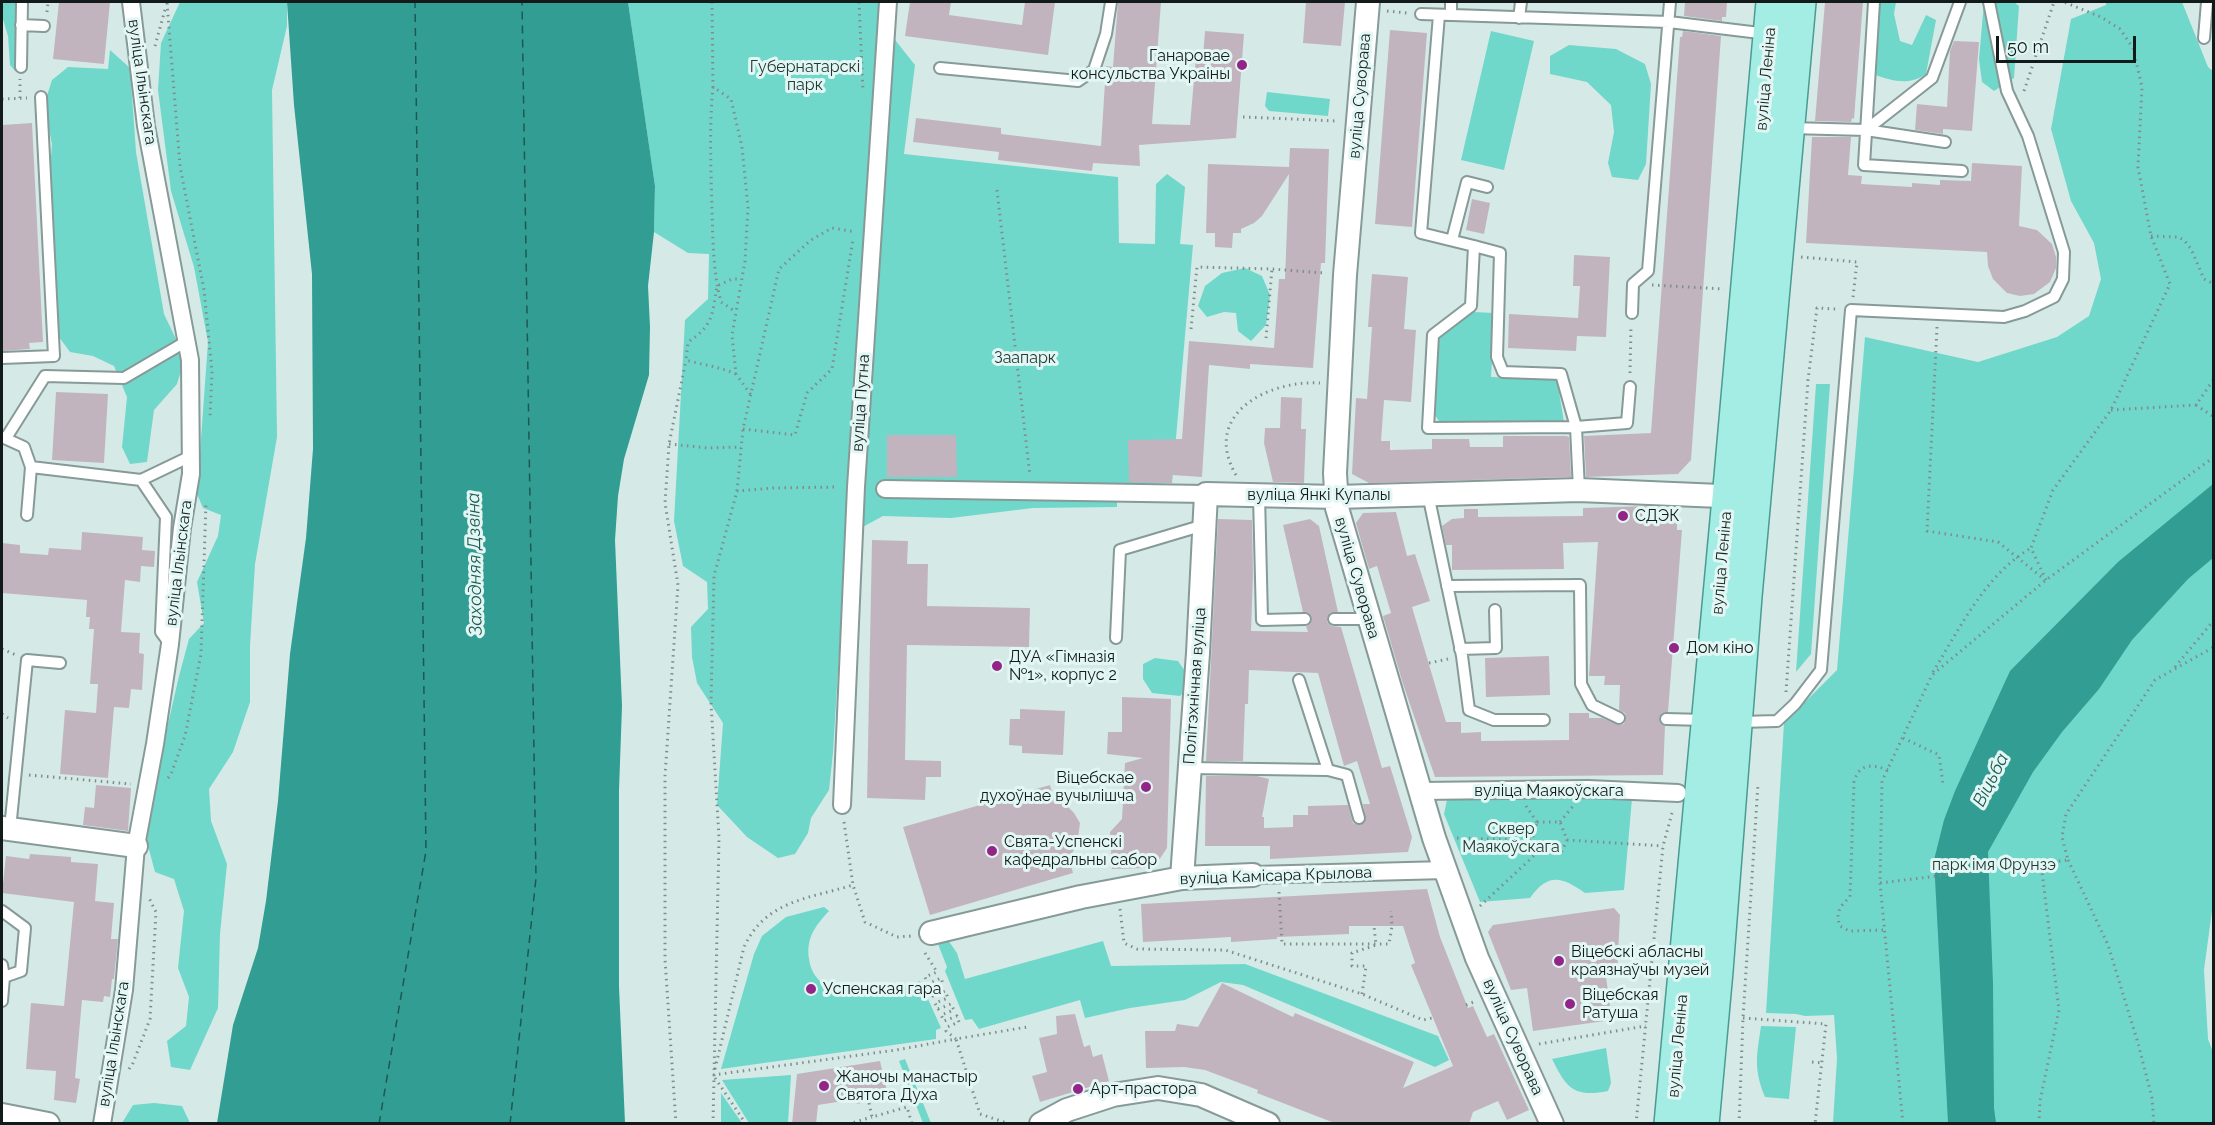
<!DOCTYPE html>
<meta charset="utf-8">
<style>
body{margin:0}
#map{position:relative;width:2215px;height:1125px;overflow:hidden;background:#d5eae7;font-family:Raleway,sans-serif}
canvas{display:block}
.frame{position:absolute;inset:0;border:3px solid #131b1a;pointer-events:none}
.scale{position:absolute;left:1996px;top:36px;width:140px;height:27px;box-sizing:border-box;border:3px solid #131b1a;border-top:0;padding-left:8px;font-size:18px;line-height:21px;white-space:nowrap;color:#131b1a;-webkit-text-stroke:4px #e2f7f4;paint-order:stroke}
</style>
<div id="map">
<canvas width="2215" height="1125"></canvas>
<div class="frame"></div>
<div class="scale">50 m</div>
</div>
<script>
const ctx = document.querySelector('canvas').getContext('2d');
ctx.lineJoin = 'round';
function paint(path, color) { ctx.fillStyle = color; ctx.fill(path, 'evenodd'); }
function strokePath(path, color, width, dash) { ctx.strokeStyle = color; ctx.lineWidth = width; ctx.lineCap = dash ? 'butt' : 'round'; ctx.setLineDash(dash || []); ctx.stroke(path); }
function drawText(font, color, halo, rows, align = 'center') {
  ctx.font = font + ' Raleway,sans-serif'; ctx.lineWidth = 6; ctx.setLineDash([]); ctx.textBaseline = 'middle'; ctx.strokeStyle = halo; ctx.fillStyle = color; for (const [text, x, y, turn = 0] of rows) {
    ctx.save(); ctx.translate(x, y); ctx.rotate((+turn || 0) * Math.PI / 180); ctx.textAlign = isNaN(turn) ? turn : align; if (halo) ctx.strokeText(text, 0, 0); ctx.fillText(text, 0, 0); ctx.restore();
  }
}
const green = new Path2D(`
 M2,2H25L26,61L15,71L10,65L8,36L2,16Z
 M180,2H287V26L272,90L277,437L255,564L250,646V702L233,752L209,789L211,821L227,864L220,934L218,1008L190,1070L171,1067L167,1041L186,1026L189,997L178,968L184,911L174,879L155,872L147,842L153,790L179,676L189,639L204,623L197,582L218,536L221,515L203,508L197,494L208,342L194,267L171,191L158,90L161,43Z
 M628,2H882L880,21L915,65L904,154L1118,177L1119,243L1155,244L1156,184L1167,174L1185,187L1180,244L1193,245L1172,483L1117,484V507L1033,508L951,518L883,516L846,536L833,753L829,790L811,818L808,833L795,854L778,858L747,837L717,805L723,723L697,683L692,657L691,627L708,609L707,582L683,566L674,521L685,320L708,299L709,254L688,253L654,232L655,186Z
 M1879,2H1896L1894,14L1900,41L1912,45L1926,15L1936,20L1926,74C1910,86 1891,81 1873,74Z
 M1984,2H2014L2019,6L2014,78L1994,91L1982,82L1979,59Z
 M2106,2H2182L2208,67L2214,72V896L2204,970L2208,1039L2213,1052V1123H1833L1837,1058L1834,1015L1805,1016L1796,1014L1766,1013L1784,723L1837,670L1865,337L1978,362L2057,337L2089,316L2101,279L2094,243L2071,201L2051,129L2071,19L2106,5Z
 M1491,31L1534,41L1504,170L1461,160Z
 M1569,45L1616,49L1645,64L1651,84L1646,164L1638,180L1612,177L1608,163L1614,132L1611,105L1587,82L1550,74V56Z
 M110,50L130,68L136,152L164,314L185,358L177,384L154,410L147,462L130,464L122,447L127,397L114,366L93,356L70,352L56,333L48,196L52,144L44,105L52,80L68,67L108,69Z
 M1267,92L1330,99L1328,116L1269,111L1265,106Z
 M1245,268L1262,276L1270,295L1266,325L1251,341L1238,331L1236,313L1224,312L1207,317L1198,306L1205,286L1222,273Z
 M1473,312L1495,313L1491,377L1557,380L1564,422L1441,424L1432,411L1436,337Z
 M1816,384H1830L1811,654L1796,672Z
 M1155,658L1178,661L1187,674L1186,690L1180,696L1152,693L1143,679V664Z
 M1450,785L1633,787L1624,890L1585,893C1561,876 1548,873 1530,898L1480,902L1444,814Z
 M824,907L829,911C815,926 806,938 809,959C816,1008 888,993 920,981L941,1028L936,1030V1039L721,1069L754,954L762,936L786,917Z
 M948,940L957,953L965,979L1103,941L1111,966L1245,964L1438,1036L1449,1060L1435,1067L1243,985L1221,982L1185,1000L1130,1008L1085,1018L1080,1000L979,1029L972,1019L965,1020L945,971L947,967L938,944Z
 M1761,1026L1796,1027L1789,1099L1765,1097C1753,1068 1757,1055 1761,1026Z
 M1606,1048L1611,1083L1608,1091C1573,1098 1566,1087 1552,1059Z
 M905,1059L931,1123H923L899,1061Z
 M791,1075L788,1123H749L722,1080Z
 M721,1093L742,1123H721Z
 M154,1103L182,1106L190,1123H122L133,1105Z`);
const water = new Path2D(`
 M287,2H628L655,186L654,232L648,286L650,327L649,375L624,459L618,496L615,540L622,706L619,790V987L625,1123H217L233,1025L258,948L266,901L278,801L290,654L306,538L313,449L312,274L294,105Z
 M2213,484V558L2188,579L2132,640L2099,689L2062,732L2033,772L1988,852L1993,984L1994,1108L1996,1123H1948L1934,860L1944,820L1955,791L2010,671L2118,562Z`);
const ferry = new Path2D(`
 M379,1124L426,851L415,2
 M510,1124L536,878L522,2`);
const building = new Path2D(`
 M59,2H110L104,64L53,59Z
 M910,2H951L949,15L1022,25L1025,2H1055L1048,55L905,36Z
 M1118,2H1161L1152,124L1190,125L1196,57H1203L1205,31L1244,34L1236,138L1139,145L1140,166L1093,163L1092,171L998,160L999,152L913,142L916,118L1001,128V134L1101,146L1106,66L1113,67Z
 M1306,2H1345L1341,46L1303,43Z
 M1685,2H1727L1726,17H1722V21L1684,16Z
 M1825,2H1863L1854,119L1852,118L1851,122L1815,121Z
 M1390,30L1427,33L1412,227L1375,224Z
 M1683,31L1721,36L1691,460L1678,474L1586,477L1584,436L1651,433L1680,37H1682Z
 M1954,41L1979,42L1972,131L1943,129V134L1915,130L1917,104L1947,107L1950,51Z
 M32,123L43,342L29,343L30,349L2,351V125Z
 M1812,137H1851L1848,175L1862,176L1861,184L1912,187V183L1940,185V180L1971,181L1972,163L2022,166L2019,226L2037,230L2052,244L2056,257V268L2050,282L2034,294L2020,296L2007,293L1993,279L1988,266L1987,252L1806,243Z
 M1290,148L1329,149L1325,263H1321L1313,368L1250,364V369L1209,365L1202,477L1172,475V483L1129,482L1128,440L1182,439L1189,341L1274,348L1279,279H1285L1289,174L1262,216L1254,223L1241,229V233H1233L1232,248L1215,247V233H1206L1208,164L1289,167Z
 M1472,199L1490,203L1484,234L1466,230Z
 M1574,255L1610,257L1606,337L1577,336L1576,351L1508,348L1509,314L1578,318L1580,286H1573Z
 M1372,274L1408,277L1404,329L1416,330L1411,402L1384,400L1381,441H1390V450L1432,449V439H1469L1470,447H1503V436H1566L1569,437L1571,477L1369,483L1352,474L1356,398L1367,399L1372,327H1368Z
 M56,392L108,394L104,463L52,460Z
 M1281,397L1302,398L1301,429H1306L1304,483L1273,482L1264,443L1265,428H1280Z
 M887,435H956L957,477H887Z
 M1647,506L1677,508V530H1682L1668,712L1662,713L1659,718L1660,723L1665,726L1663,775L1435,777L1403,684L1383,616L1391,613L1377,566L1369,569L1361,541L1356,523L1363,513L1396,512L1407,556L1415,554L1430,601L1412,607L1446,722H1461V733L1481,732V741L1569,740V713H1589V718H1602L1619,725L1624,724L1626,718L1625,713L1619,710L1620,685H1604L1605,676H1589L1598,542L1563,543L1564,569L1452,570V545H1446L1442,526L1452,519L1464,518V509H1478V517L1583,516V508Z
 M1218,519L1252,520L1253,575L1251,631L1308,632L1306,626L1311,623L1312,618L1309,613L1303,612L1283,525L1310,519L1319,526L1338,612L1330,613L1327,618V622L1331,626L1341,627L1382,768L1390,766L1412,837L1408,852L1270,859V846H1205L1206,776H1257L1269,779L1262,817H1264V828L1293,827V815H1308V806L1348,805L1353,823L1360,825L1366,819L1363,804H1370L1357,761L1344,766L1318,673L1249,670L1248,704H1245L1243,761H1206Z
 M82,532L143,537L142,550L155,551L154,567L141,566L140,582L125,580L121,632L140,633L139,653L144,654L142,690L131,689L129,708L114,707L108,778L60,774L65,710L96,713L98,684H90L94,629H89L90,617H86L87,600L2,593V543L20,545V553L48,555L49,548L81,550Z
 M872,540L908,541L907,564H928L927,606L1030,608L1029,647L907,645L905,760L941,761V777H926L925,800L867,798Z
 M1549,656L1550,695L1486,697L1485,658Z
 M1122,697L1171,699L1167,848L1159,860L1146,868L1112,869L1110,832L1122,819L1125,763L1143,758L1107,754L1108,732H1122Z
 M1020,709L1065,711L1063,755L1022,753V746L1009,745L1010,719H1020Z
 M96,785L131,788L128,831L83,825L85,807L94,808Z
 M1050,785L1054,800L1066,805L1074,813L1080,823L1077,846L1069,857L1073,873L930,915L903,827Z
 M30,854L71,857V862L98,864L95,901L114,903L111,939H118L114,979H112L110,997L104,996L103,1002L82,1000L75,1078L80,1079L76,1103L54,1100L56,1071L26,1069L31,1003L64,1006L74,902L2,893L6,856L29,859Z
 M1427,889L1440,937L1468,1008L1473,1006L1487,1037L1494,1034L1529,1110L1507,1120L1498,1101L1473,1112L1469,1124H1337L1257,1093L1258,1090L1205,1070L1184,1067L1146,1068L1145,1031H1175L1177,1024L1198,1027L1222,983L1293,1017L1295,1013L1414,1062L1403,1088L1453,1066L1411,965L1415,963L1403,926H1349V934L1277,937V939L1231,942V937L1143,942L1141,904Z
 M1614,908L1620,915L1617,975L1606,977L1612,1020L1533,1031L1527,988L1511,990L1488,932L1493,925Z
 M1075,1014L1084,1047L1090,1045L1093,1057L1102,1054L1109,1081L1040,1102L1032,1076L1047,1072L1039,1038L1057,1034L1056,1016Z
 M880,1061L888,1096L857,1104L856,1099L818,1105L816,1124H792L797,1074Z`);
const path = new Path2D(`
 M712,2L713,87L731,99L742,147L748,207L745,261L732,335L736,374L751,395
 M859,2L863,91
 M167,3L180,166L204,290L212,371L210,418
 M1387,11L1407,13
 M47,12L48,2
 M155,46L166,6
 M713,87C709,128 711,169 712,211C713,241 713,272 721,302L736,312
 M2024,91L2054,2
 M20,98V79
 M2,99L27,98
 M1243,117L1337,121
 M997,190L1030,476
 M2151,236L2178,237L2184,240L2191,249L2204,279L2214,284
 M1801,257L1857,262L1853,297
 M1652,285L1724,289
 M1937,327L1927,531L1998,542L2044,579
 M1191,329L1197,267L1272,269L1324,273
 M1266,338L1272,269
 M1630,373L1631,325
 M736,374C720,367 703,365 686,360L688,342C714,325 712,314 717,286L732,279H741
 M2196,405L2214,417
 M2111,410L2196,405L2214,379
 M743,429L795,435L807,393L832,369L853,239
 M669,444L708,448L741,447
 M2214,457L2046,580L1932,675L1882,781L1880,883L2068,860L2062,837L2066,814L2155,680L2214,647
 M1236,475C1201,415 1267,380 1320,383
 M737,491L743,429L779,269L811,240L832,228L856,232
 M2046,580L2031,548L2053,490L2111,410L2170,284L2151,236L2138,167L2142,87L2133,48L2120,29L2101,17L2064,2
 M2,649L16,655
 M1429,663L1448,659
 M2175,667L2214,620
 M1933,672C1960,628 1985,575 2031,548
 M1786,692L1808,380L1817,308L1836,309
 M2,714L8,718
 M1903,738L1939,755L1943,784
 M29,775L131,784
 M168,778L171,774L185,736L201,654L206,502
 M1526,806L1537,822
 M844,822L853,885L865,922L897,937L912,936
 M1537,822H1560L1567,840L1561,853L1538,852L1532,840Z
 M1560,822L1573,806
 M1457,838L1531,840
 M1567,840L1663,846
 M2068,860L2108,945L2138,1043L2152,1098L2154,1124
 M1880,883L1903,1124
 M1279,892L1282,944H1389L1392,926L1391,911
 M1480,906L1538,852
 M1120,909L1124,943L1137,949L1225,950L1362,994L1423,1020L1432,1018
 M1883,930L1849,931L1840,926C1835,913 1840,906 1850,897L1854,782C1859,763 1872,764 1888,770
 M925,953L937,972L925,977L928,984L941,978L943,984L930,990L933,996L945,991L948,998L935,1003L938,1009L951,1004L954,1010L941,1015L944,1021L957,1016L959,1022L947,1027L946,1031L956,1039
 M1362,994L1366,966H1352V953L1376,945L1374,926
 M1466,1005L1476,1001
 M1743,1018L1826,1024L1815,1124
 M1539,1044L1646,1026
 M1812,1062L1823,1063
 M129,1069L133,1063L150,1019L156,912L149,898
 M715,1069L744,947C766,900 808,899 853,885
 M713,1075L896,1050L956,1039
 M715,1078L746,1124
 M869,1103L872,1117L907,1107L912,1124
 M676,1124L665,959V776L678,585L665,503L669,444L686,360
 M713,1124L719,838L711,703L714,576L737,491L773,488L838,487
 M848,1124L872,1117
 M1010,1124L980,1114L956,1039L1027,1027
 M1636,1124L1663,846L1672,813
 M1739,1124L1743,1018L1758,784
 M2039,1124L2040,1101L2059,1010L2041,864`);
const service = new Path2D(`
 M1874,2L1864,165L1962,171
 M1421,14L1669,22L1768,34
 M1439,15L1421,233L1474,246L1471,306L1433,335L1428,428L1576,427L1579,490
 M1451,15V2
 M1519,18L1521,2
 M21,25L44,26
 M2204,38L2207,2
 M21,67L22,2
 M940,68L1078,81L1094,70L1106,34L1111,2
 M1790,128L1866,130L1945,142
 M1866,130L1932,78L1960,2
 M1452,240L1467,182L1487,187
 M1474,246L1500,253L1497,357L1503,372L1561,374L1576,427L1627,423L1630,387
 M1632,313L1633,284L1648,271L1670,2
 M2,358L54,356L41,97
 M2,437L24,447L31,467L27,515
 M6,438L45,376L124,378L187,341
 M31,467L141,480L166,517L161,632L170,644
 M141,480L191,456
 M1428,494L1462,656L1469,710L1494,720H1544
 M1259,495L1262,620L1305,619
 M1447,586L1580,585L1581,684L1592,705L1619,718
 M1334,619H1369
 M1116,638L1120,550L1204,525
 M1460,649L1496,648L1495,610
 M1299,680L1328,770
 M1666,719L1705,720
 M1740,722L1777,721L1795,704L1821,670L1851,310L2004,317L2025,311L2054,297L2063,279L2064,252L2028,136L2007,91L1989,2
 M1190,768L1328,770L1347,775L1359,818
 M10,829L27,660L60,663
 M2,911L25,928L21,971L4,977
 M2,965L4,977L2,1001`);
const pedestrian = new Path2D(`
 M885,489L1206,494
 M1421,791L1588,789L1678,793
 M842,805L856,487L888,2
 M1253,875L1446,870
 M102,1124L124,990L136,846L155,744L170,644L182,528L191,474L190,360L146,126L131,2`);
const minor = new Path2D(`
 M1368,2L1345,275L1335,473L1337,508L1434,838L1477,958L1552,1124
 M2,828L136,846
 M1182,878L1198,653L1206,494L1336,497L1579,490L1744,497
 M931,933L1081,897L1182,878L1253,875
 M2,1115L48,1124
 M1041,1124L1067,1110L1113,1095L1158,1088L1201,1095L1268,1124`);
const primary = new Path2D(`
 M1671,1124L1731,477L1773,2
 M1702,1124L1716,971L1745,596L1799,2`);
const markers = [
 [1242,65,6,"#922587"],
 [1623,516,6,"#922587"],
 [1674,648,6,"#922587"],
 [997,666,6,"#922587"],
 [1146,787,6,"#922587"],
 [992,851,6,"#922587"],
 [1559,961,6,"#922587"],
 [811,989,6,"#922587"],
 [1570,1004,6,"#922587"],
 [824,1086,6,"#922587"],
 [1078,1089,6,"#922587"]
];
const poiNames = [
 ["Ганаровае",1230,56,"right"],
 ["консульства Украіны",1230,74,"right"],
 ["СДЭК",1635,516],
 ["Дом кіно",1686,648],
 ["ДУА «Гімназія",1009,657],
 ["№1», корпус 2",1009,675],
 ["Віцебскае",1134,778,"right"],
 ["духоўнае вучылішча",1134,796,"right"],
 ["Свята-Успенскі",1004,842],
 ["кафедральны сабор",1004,860],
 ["Віцебскі абласны",1571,952],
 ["краязнаўчы музей",1571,970],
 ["Успенская гара",823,989],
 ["Віцебская",1582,995],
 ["Ратуша",1582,1013],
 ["Жаночы манастыр",836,1077],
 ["Святога Духа",836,1095],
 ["Арт-прастора",1090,1089]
];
const parkNames = [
 ["Губернатарскі",805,67],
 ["парк",805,85],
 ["Заапарк",1025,358],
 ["Сквер",1511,829],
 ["Маякоўскага",1511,847],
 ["парк імя Фрунзэ",1994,865]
];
const streetNames = [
 ["вуліца Леніна",1766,79,-85],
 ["вуліца Ільінскага",142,82,82],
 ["вуліца Суворава",1360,96,-85],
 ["вуліца Путна",861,403,-86],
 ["вуліца Янкі Купалы",1319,495],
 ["вуліца Ільінскага",179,563,-83],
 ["вуліца Леніна",1722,563,-85],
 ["вуліца Суворава",1357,578,74],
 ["Політэхнічная вуліца",1195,686,-86],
 ["вуліца Маякоўскага",1549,791],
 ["вуліца Камісара Крылова",1276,876,-2],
 ["вуліца Суворава",1513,1037,66],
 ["вуліца Ільінскага",114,1044,-81],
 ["вуліца Леніна",1678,1046,-85]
];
const waterNames = [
 ["Заходняя Дзвіна",475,564,-91],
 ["Віцьба",1991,780,-63]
];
paint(green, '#70d7cb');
paint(water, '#329d92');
strokePath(ferry, '#1f5852', 1.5, [8, 6]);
paint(building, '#c2b4bf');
strokePath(service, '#869a97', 14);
strokePath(pedestrian, '#869a97', 20);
strokePath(minor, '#869a97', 26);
strokePath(primary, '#4a9c92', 36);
strokePath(path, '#7f8e8c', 3, [1.5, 4.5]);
strokePath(service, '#fff', 10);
strokePath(pedestrian, '#fff', 16);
strokePath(minor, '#fff', 22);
strokePath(primary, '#a4ede5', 33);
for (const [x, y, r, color] of markers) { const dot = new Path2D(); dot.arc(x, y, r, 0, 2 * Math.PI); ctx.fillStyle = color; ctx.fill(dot); strokePath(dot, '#e2f7f4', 2); }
drawText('16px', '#131b1a', '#e2f7f4', poiNames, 'left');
drawText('16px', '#223936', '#e2f7f4', parkNames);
drawText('16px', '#131b1a', '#e2f7f4', streetNames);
drawText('italic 18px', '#1f5852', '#e2f7f4', waterNames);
</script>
